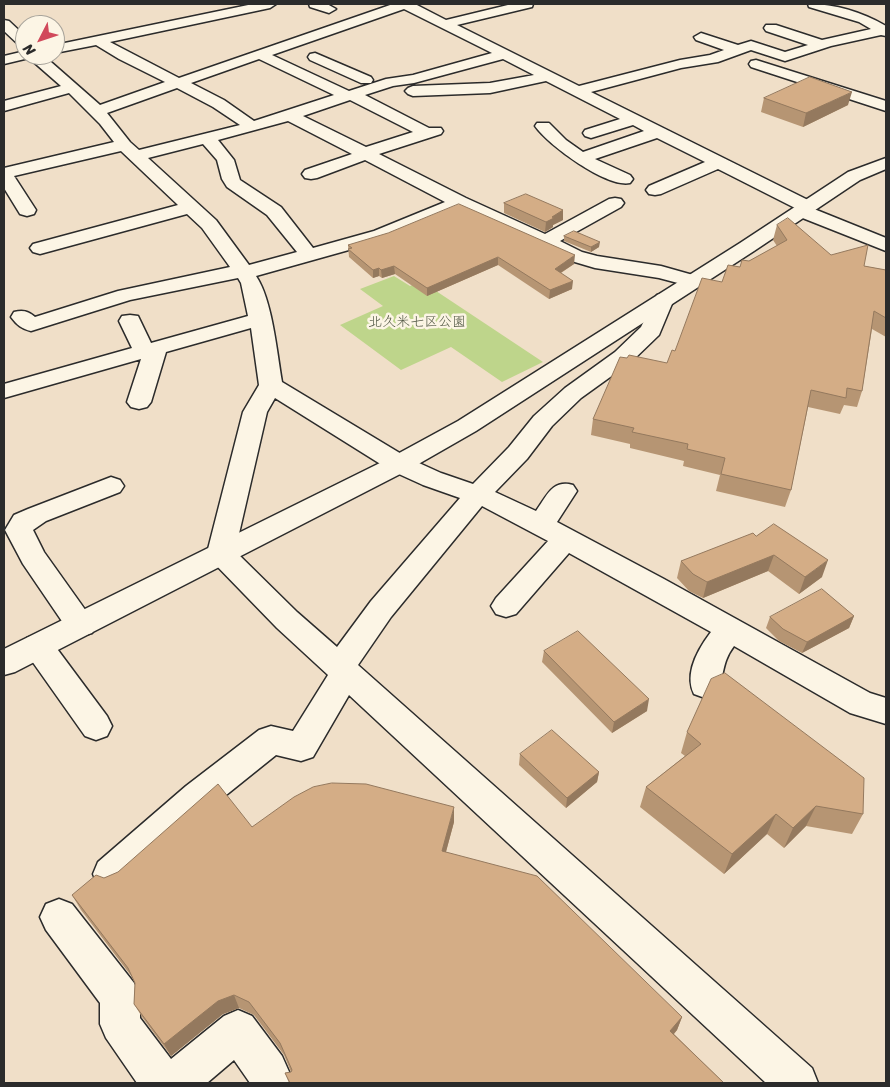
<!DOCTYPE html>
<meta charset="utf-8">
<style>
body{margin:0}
#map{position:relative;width:890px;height:1087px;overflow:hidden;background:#f0dfc8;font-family:Sriracha,sans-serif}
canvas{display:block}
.frame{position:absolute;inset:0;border:5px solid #2b2b2b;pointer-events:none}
.north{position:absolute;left:15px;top:15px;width:50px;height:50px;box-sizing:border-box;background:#fcf5e5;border:1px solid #a8a49b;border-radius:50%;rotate:229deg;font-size:14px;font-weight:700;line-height:20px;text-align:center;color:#2b2b2b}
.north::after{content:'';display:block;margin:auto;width:18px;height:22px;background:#d1495b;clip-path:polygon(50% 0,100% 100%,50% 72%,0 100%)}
</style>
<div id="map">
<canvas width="890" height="1087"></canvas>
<div class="frame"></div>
<div class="north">N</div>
</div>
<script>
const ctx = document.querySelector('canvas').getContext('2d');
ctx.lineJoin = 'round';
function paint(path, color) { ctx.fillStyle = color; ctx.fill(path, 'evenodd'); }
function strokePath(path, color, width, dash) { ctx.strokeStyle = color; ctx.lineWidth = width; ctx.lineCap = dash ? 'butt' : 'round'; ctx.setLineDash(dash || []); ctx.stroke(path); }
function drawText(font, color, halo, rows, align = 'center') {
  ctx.font = font + ' Sriracha,"Klee One",sans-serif'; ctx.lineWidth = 5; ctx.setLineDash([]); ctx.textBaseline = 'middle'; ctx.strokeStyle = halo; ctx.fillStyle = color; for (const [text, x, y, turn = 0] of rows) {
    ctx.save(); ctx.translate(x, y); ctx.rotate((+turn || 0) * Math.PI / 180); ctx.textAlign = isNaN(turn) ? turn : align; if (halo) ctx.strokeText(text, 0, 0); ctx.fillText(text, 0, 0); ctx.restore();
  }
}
const green = new Path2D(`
 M394,276L410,286L421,281L543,362L502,382L451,347L401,370L340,325L383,306L360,289Z`);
const minor = new Path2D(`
 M253,4H276L270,8L110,42L179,78L393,4H415L446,20L512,4H533L532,7L457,25L579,86L680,60L710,55L724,50L696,40L694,37L701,33L738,45L751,41L785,52L808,45L766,31L764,28L766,25H776L822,40L871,29L859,22L809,7L808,4C836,4 862,12 886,26V36L881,35L831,46L785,61L751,50L718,62L681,68L591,92L814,203L816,207L814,209L886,238V251L795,215L793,211L795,208L718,169L661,194L655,195L649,194L646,190L649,186L705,162L657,138L595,159L630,175L633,179L630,183C607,188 548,145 535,126L537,123H549L566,140L583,152L644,131L633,125L591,138L585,136L583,133L585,130L620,119L546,81L490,93L413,96L408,94L405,91L408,88L413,86L490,83L534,75L503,59L414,83L393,86L365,95L429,128H441L443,131L441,134L379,154L466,198L545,234L609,199L615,198L621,199L624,203L621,207L560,241L582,252L597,256L661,266L700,277L703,281L700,285L693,287L659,278L595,268L568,260L460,209L388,239L256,276C272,299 277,353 282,382L408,458L441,473L473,484L509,447L534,416L565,388L615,352L641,327L657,295L664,293L671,295L674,299L659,335L631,362L581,398L552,426L527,459L495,492L536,511C547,496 552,479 573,485L577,491L557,522L664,579L870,693L886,698V724L850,713L734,646C721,663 725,676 716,694L705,698L694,694C684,674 698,649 711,632L569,553L516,614L506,617L496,614L491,606L496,598L548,541L482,506L391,617L358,665L812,1068L818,1083H766L349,695L313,757L301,761L276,755L210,808L124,886L111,891L98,886L93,874L98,862L186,786L259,730L271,726L293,731L328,675L277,628L211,560L207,553L243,412L259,385L251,328L166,352L151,402L147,407L139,409L131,407L127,402L141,359L4,398V384L132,348L119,321L122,316L130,315L138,316L151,343L248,316L241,283L238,278L130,300L31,331C22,329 17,325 11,317L14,312C23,310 28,311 35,317L118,291L230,267L202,228L187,214L40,254L33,252L30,248L33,244L178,205L121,151L14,176L36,210L34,214L27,216L20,214L4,188V168L114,142L100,124L69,93L4,111V101L61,86L29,58L4,64V56L25,51V55H43L100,105L165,82L119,59L96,45L55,53V45ZM404,9L492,53L413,75L386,79L349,91L272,55ZM259,59L334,95L254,121L224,100L191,83ZM177,88L213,107L240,125L139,150L130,142L107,113ZM350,100L413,132L366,147L303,116ZM288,121L352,154L305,170L302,174L305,178L311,179L317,178L365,160L445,202L374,231L313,248L281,207L240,180L234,160L218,140ZM203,144L217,160L222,179L227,187L267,215L297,252L249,265L216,220L148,158ZM275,398L390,470L423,485L460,498L371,601L337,647L297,612L235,551L267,412Z
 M309,4H327L336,9L329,13L310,7Z
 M4,20L9,21L25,36V47L20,46L4,31Z
 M315,53L371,77L373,80L371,83H361L310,60L308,57L310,54Z
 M756,60L886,101V111L751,67L749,64L751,61Z
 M111,477L120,480L124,486L120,492L46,521L33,530L44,552L96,625L92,633L81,636L70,633L23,564L5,530L14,515L28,509Z
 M38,634L49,638L107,716L112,726L107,736L96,740L85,736L27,654L23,646L27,638Z
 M59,899L72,904L134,983L140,997V1018L171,1059L224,1016L238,1010L252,1016L282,1056L294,1083H250L234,1060L207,1083H137L106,1038L100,1024V1003L46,930L40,917L46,904Z`);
const tertiary = new Path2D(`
 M886,158V169L860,180L754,251L476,431L408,470L15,672L4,675V649L390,458L458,421L740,243L848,172Z`);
const wall = new Path2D(`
 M764,98L848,105L803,127L761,112Z
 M504,203L563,210V220L553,225V227L545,232L504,213Z
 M777,225L831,255L864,266L886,270V337L872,329L862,391L857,407L844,405L840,414L808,407L791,490L785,507L716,491L720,475L683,466L684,461L630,448V444L591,435L593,419L667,363L722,282L749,261L777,246L773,240Z
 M564,236L599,247L591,252L564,241Z
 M348,245L574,264L561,273L572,289L549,299L498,265L427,296L395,274L382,278L379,276L373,278L349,257Z
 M756,536L822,577L799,594L768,571L703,598L689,591L677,578L681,561Z
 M854,616L849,628L802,653L779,641L766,628L770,617Z
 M544,651L647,711L612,733L542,662Z
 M687,732L863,814L852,834L806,826L784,848L767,834L724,874L640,807L646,787L685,756L681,753Z
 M520,754L599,772L597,782L566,808L519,765Z
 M454,822L446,852L682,1017L677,1030L674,1034L724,1083H289L285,1073L291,1072L284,1055L254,1015L239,1008L223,1014L171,1056L142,1017L134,1004L135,983L132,977L81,910L72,895L104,878L252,827Z`);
const shadedWall = new Path2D(`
 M852,92L848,105L803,127L806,113Z
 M563,210V220L553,225V227L545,232L546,222L552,217Z
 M600,242L599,247L591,252V247Z
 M575,255L574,264L554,277L555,269Z
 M498,257V265L427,296V288Z
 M394,266L395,274L382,278L381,270Z
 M379,268V276L373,278V270Z
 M573,281L572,289L549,299L550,290Z
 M774,555L768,571L703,598L707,582Z
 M828,560L822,577L799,594L805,577Z
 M854,616L849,628L802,653L807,642Z
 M649,699L647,711L612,733L614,722Z
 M599,772L597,782L566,808L567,798Z
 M816,806L806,826L784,848L793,828Z
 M454,807V822L442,866V851Z
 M776,814L767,834L724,874L732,854Z
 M234,995L239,1008L223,1014L171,1056L164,1044L218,1001Z
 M682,1017L677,1030L665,1044L670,1031Z`);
const building = new Path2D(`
 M810,77L852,92L806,113L764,98Z
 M526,194L563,210L552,217L554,218L546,222L504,203Z
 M459,204L575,255L555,269L573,281L550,290L498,257L427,288L394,266L381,270L379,268L373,270L348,249L352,248L348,245L388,233Z
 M788,218L831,255L868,245L864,266L886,270V318L874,311L862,391L847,388L846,398L811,390L791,490L721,474L725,458L687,449L688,444L632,432L634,428L593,419L620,357L627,358L629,355L667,363L672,350L675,351L702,278L722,282L728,265L740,267L742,260L749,261L787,240L777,225Z
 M574,231L600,242L591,247L564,236Z
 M774,524L828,560L805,577L774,555L707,582L693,574L681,561L753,533L756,536Z
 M822,589L854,616L807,642L783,629L770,617Z
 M578,631L649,699L614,722L544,651Z
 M725,673L864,778L863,814L816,806L793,828L776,814L732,854L646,787L701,744L687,732L711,679Z
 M552,730L599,772L567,798L520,754Z
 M332,783L366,784L454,807L442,851L537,876L682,1017L670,1031L724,1083H290L285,1073L291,1072L292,1070L280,1043L249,1002L234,995L218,1001L164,1044L134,1004L135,983L128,968L72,895L96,875L104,878L118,872L218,784L252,827L294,797L313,787Z`);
const farParknames = [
 ["北久米七区公園",417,322]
];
paint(green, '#bed58b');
strokePath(minor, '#2b2b2b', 3);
strokePath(tertiary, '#2b2b2b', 3);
paint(minor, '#fcf5e5');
paint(tertiary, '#fcf5e5');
paint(wall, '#b69573');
paint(shadedWall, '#94795e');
paint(building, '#d4ad86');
strokePath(building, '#94795e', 1);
drawText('14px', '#505643', '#fcf5e5', farParknames);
</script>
